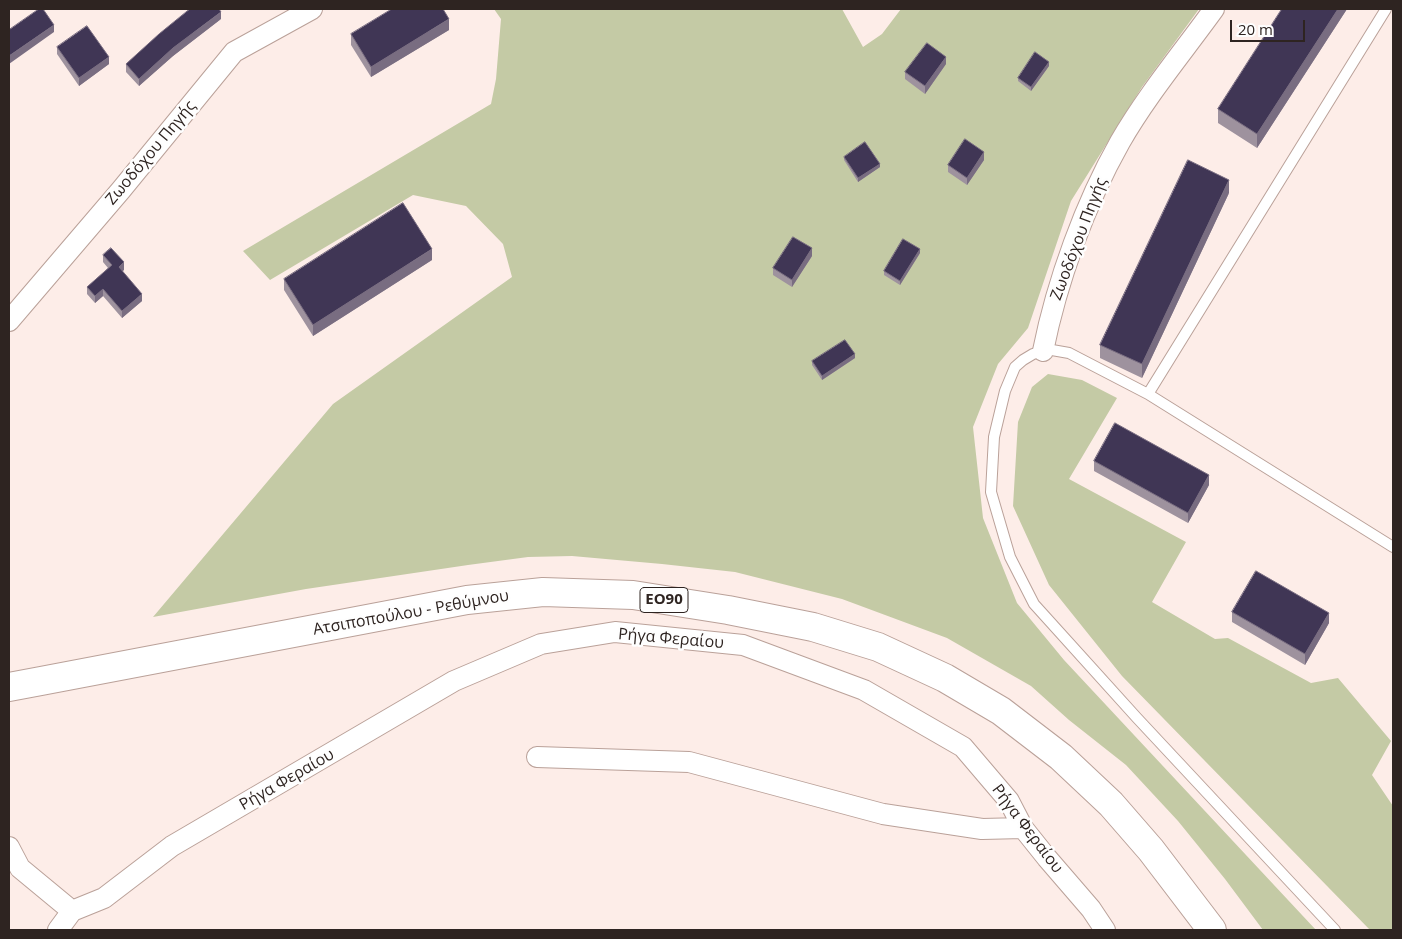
<!DOCTYPE html>
<meta charset="utf-8">
<style>
body{margin:0}
#map{position:relative;width:1402px;height:939px;overflow:hidden;background:#fdede8;font-family:"Open Sans",sans-serif}
canvas{display:block}
.frame{position:absolute;inset:0;border:10px solid #2e2421;pointer-events:none}
.scale{position:absolute;left:1230px;top:20px;width:75px;height:22px;box-sizing:border-box;border:2px solid #2e2421;border-top:0;padding-left:6px;font-size:15px;line-height:18px;white-space:nowrap;color:#2e2421;-webkit-text-stroke:4px #fefefe;paint-order:stroke}
</style>
<div id="map">
<canvas width="1402" height="939"></canvas>
<div class="frame"></div>
<div class="scale">20 m</div>
</div>
<script>
const ctx = document.querySelector('canvas').getContext('2d');
ctx.lineJoin = 'round';
function paint(path, color) { ctx.fillStyle = color; ctx.fill(path, 'evenodd'); }
function strokePath(path, color, width, dash) { ctx.strokeStyle = color; ctx.lineWidth = width; ctx.lineCap = dash ? 'butt' : 'round'; ctx.setLineDash(dash || []); ctx.stroke(path); }
function drawText(font, color, halo, rows, align = 'center') {
  ctx.font = font + ' "Open Sans",sans-serif'; ctx.lineWidth = 5; ctx.setLineDash([]); ctx.textBaseline = 'middle'; ctx.strokeStyle = halo; ctx.fillStyle = color; for (const [text, x, y, turn = 0] of rows) {
    ctx.save(); ctx.translate(x, y); ctx.rotate((+turn || 0) * Math.PI / 180); ctx.textAlign = isNaN(turn) ? turn : align; if (halo) ctx.strokeText(text, 0, 0); ctx.fillText(text, 0, 0); ctx.restore();
  }
}
const green = new Path2D(`
 M494,9H842L863,47L882,34L901,9H1199L1142,87L1071,201L1028,328L998,364L973,427L983,518L1017,603L1064,660L1316,930H1263L1225,879L1178,821L1126,765L1069,720L1031,686L947,638L842,599L735,572L662,564L572,556L528,557L468,565L306,589L153,617L333,404L512,277L503,244L466,206L413,195L270,280L243,251L491,104L496,79L501,19Z
 M1048,374L1082,380L1117,398L1069,479L1186,542L1152,602L1215,639L1228,638L1311,683L1338,678L1391,741L1372,775L1393,806V930H1370L1122,676L1049,585L1013,506L1018,422L1032,387Z`);
const lane = new Path2D(`
 M1148,394L1386,9
 M1335,930L1137,718L1034,604L1010,557L991,492L994,437L1005,391L1015,367L1023,360L1033,354L1043,351L1052,350L1069,353L1148,394L1393,547`);
const street = new Path2D(`
 M9,321L121,190L234,52L312,9
 M1043,351C1057,281 1085,204 1120,142C1147,95 1183,52 1214,9
 M537,757L689,762L883,814L982,829L1023,828
 M9,847L20,868L72,911L104,898L172,846L454,681L541,644L615,632L743,645L864,690L963,747L1009,801L1023,828L1047,858L1091,909L1105,930
 M58,930L72,911`);
const primary = new Path2D(`
 M9,687L41,681L467,600L543,592L633,595L728,610L813,627L878,647L945,678L1001,711L1061,757L1111,804L1151,850L1212,930`);
const wall = new Path2D(`
 M1282,9H1347L1257,148L1218,123V109Z
 M221,19L173,56L139,86L126,72V64Z
 M449,30L371,77L351,45V34Z
 M57,47L109,64L79,86L57,54Z
 M946,64L925,94L905,79V72Z
 M1049,66L1031,91L1018,81V78Z
 M844,157L880,167L858,182L844,160Z
 M984,160L967,185L948,172V165Z
 M1229,193L1142,378L1100,358V345Z
 M920,253L900,285L884,275V271Z
 M103,255L124,270L122,271L142,301L122,318L103,296L95,303L87,294V287L108,268L103,262Z
 M812,256L792,287L773,275V268Z
 M432,260L313,336L284,290V279Z
 M855,358L822,380L812,365V361Z
 M1094,461L1209,485L1188,523L1094,471Z
 M1232,612L1329,623L1305,665L1232,622Z`);
const shadedWall = new Path2D(`
 M1338,9H1347L1257,148V134Z
 M221,12V19L173,56L139,86V79L173,48Z
 M449,19V30L371,77V67Z
 M54,25V32L9,64V56Z
 M109,57V64L79,86V78Z
 M946,57V64L925,94V86Z
 M1049,62V66L1031,91V87Z
 M984,152V160L967,185V178Z
 M880,164V167L858,182V178Z
 M1229,180V193L1142,378V364Z
 M812,248V256L792,287V280Z
 M432,249V260L313,336V325Z
 M920,249V253L900,285V281Z
 M124,262V270L119,274V267Z
 M103,289V296L95,303V296Z
 M142,294V301L122,318V311Z
 M855,354V358L822,380V376Z
 M1209,475V485L1188,523V513Z
 M1329,613V623L1305,665V654Z`);
const building = new Path2D(`
 M39,9H43L54,25L9,56V30Z
 M190,9H219L221,12L173,48L139,79L126,64L159,34Z
 M392,9H443L449,19L371,67L351,34Z
 M1282,9H1338L1257,134L1218,109Z
 M87,26L109,57L79,78L57,47Z
 M927,43L946,57L925,86L905,72Z
 M1035,52L1049,62L1031,87L1018,78Z
 M965,139L984,152L967,178L948,165Z
 M865,142L880,164L858,178L844,157Z
 M1188,160L1229,180L1142,364L1100,345Z
 M403,203L432,249L313,325L284,279Z
 M793,237L812,248L792,280L773,268Z
 M903,239L920,249L900,281L884,271Z
 M111,248L124,262L119,267L142,294L122,311L103,289L95,296L87,287L112,265L103,255Z
 M845,340L855,354L822,376L812,361Z
 M1115,423L1209,475L1188,513L1094,461Z
 M1256,571L1329,613L1305,654L1232,612Z`);
const shields = [
 [664,600,48]
];
const shieldNames = [
 ["ΕΟ90",664,600]
];
const streetNames = [
 ["Ζωοδόχου Πηγής",151,153,-50],
 ["Ζωοδόχου Πηγής",1079,239,-69],
 ["Ατσιποπούλου - Ρεθύμνου",411,613,-10],
 ["Ρήγα Φεραίου",671,639,5],
 ["Ρήγα Φεραίου",287,780,-30],
 ["Ρήγα Φεραίου",1027,829,53]
];
paint(green, '#c4caa5');
strokePath(lane, '#baa199', 12);
strokePath(street, '#baa199', 22);
strokePath(primary, '#baa199', 30);
strokePath(lane, '#fff', 10);
strokePath(street, '#fff', 20);
strokePath(primary, '#fff', 28);
paint(wall, '#9e929e');
paint(shadedWall, '#796d81');
paint(building, '#403655');
strokePath(building, '#796d81', 1);
for (const [x, y, w] of shields) { const box = new Path2D(); box.roundRect(x - w / 2, y - 12.5, w, 25, 4); ctx.fillStyle = '#fefefe'; ctx.fill(box); strokePath(box, '#2e2421', 1); }
drawText('bold 15px', '#2e2421', null, shieldNames);
drawText('16px', '#2e2421', '#fefefe', streetNames);
</script>
